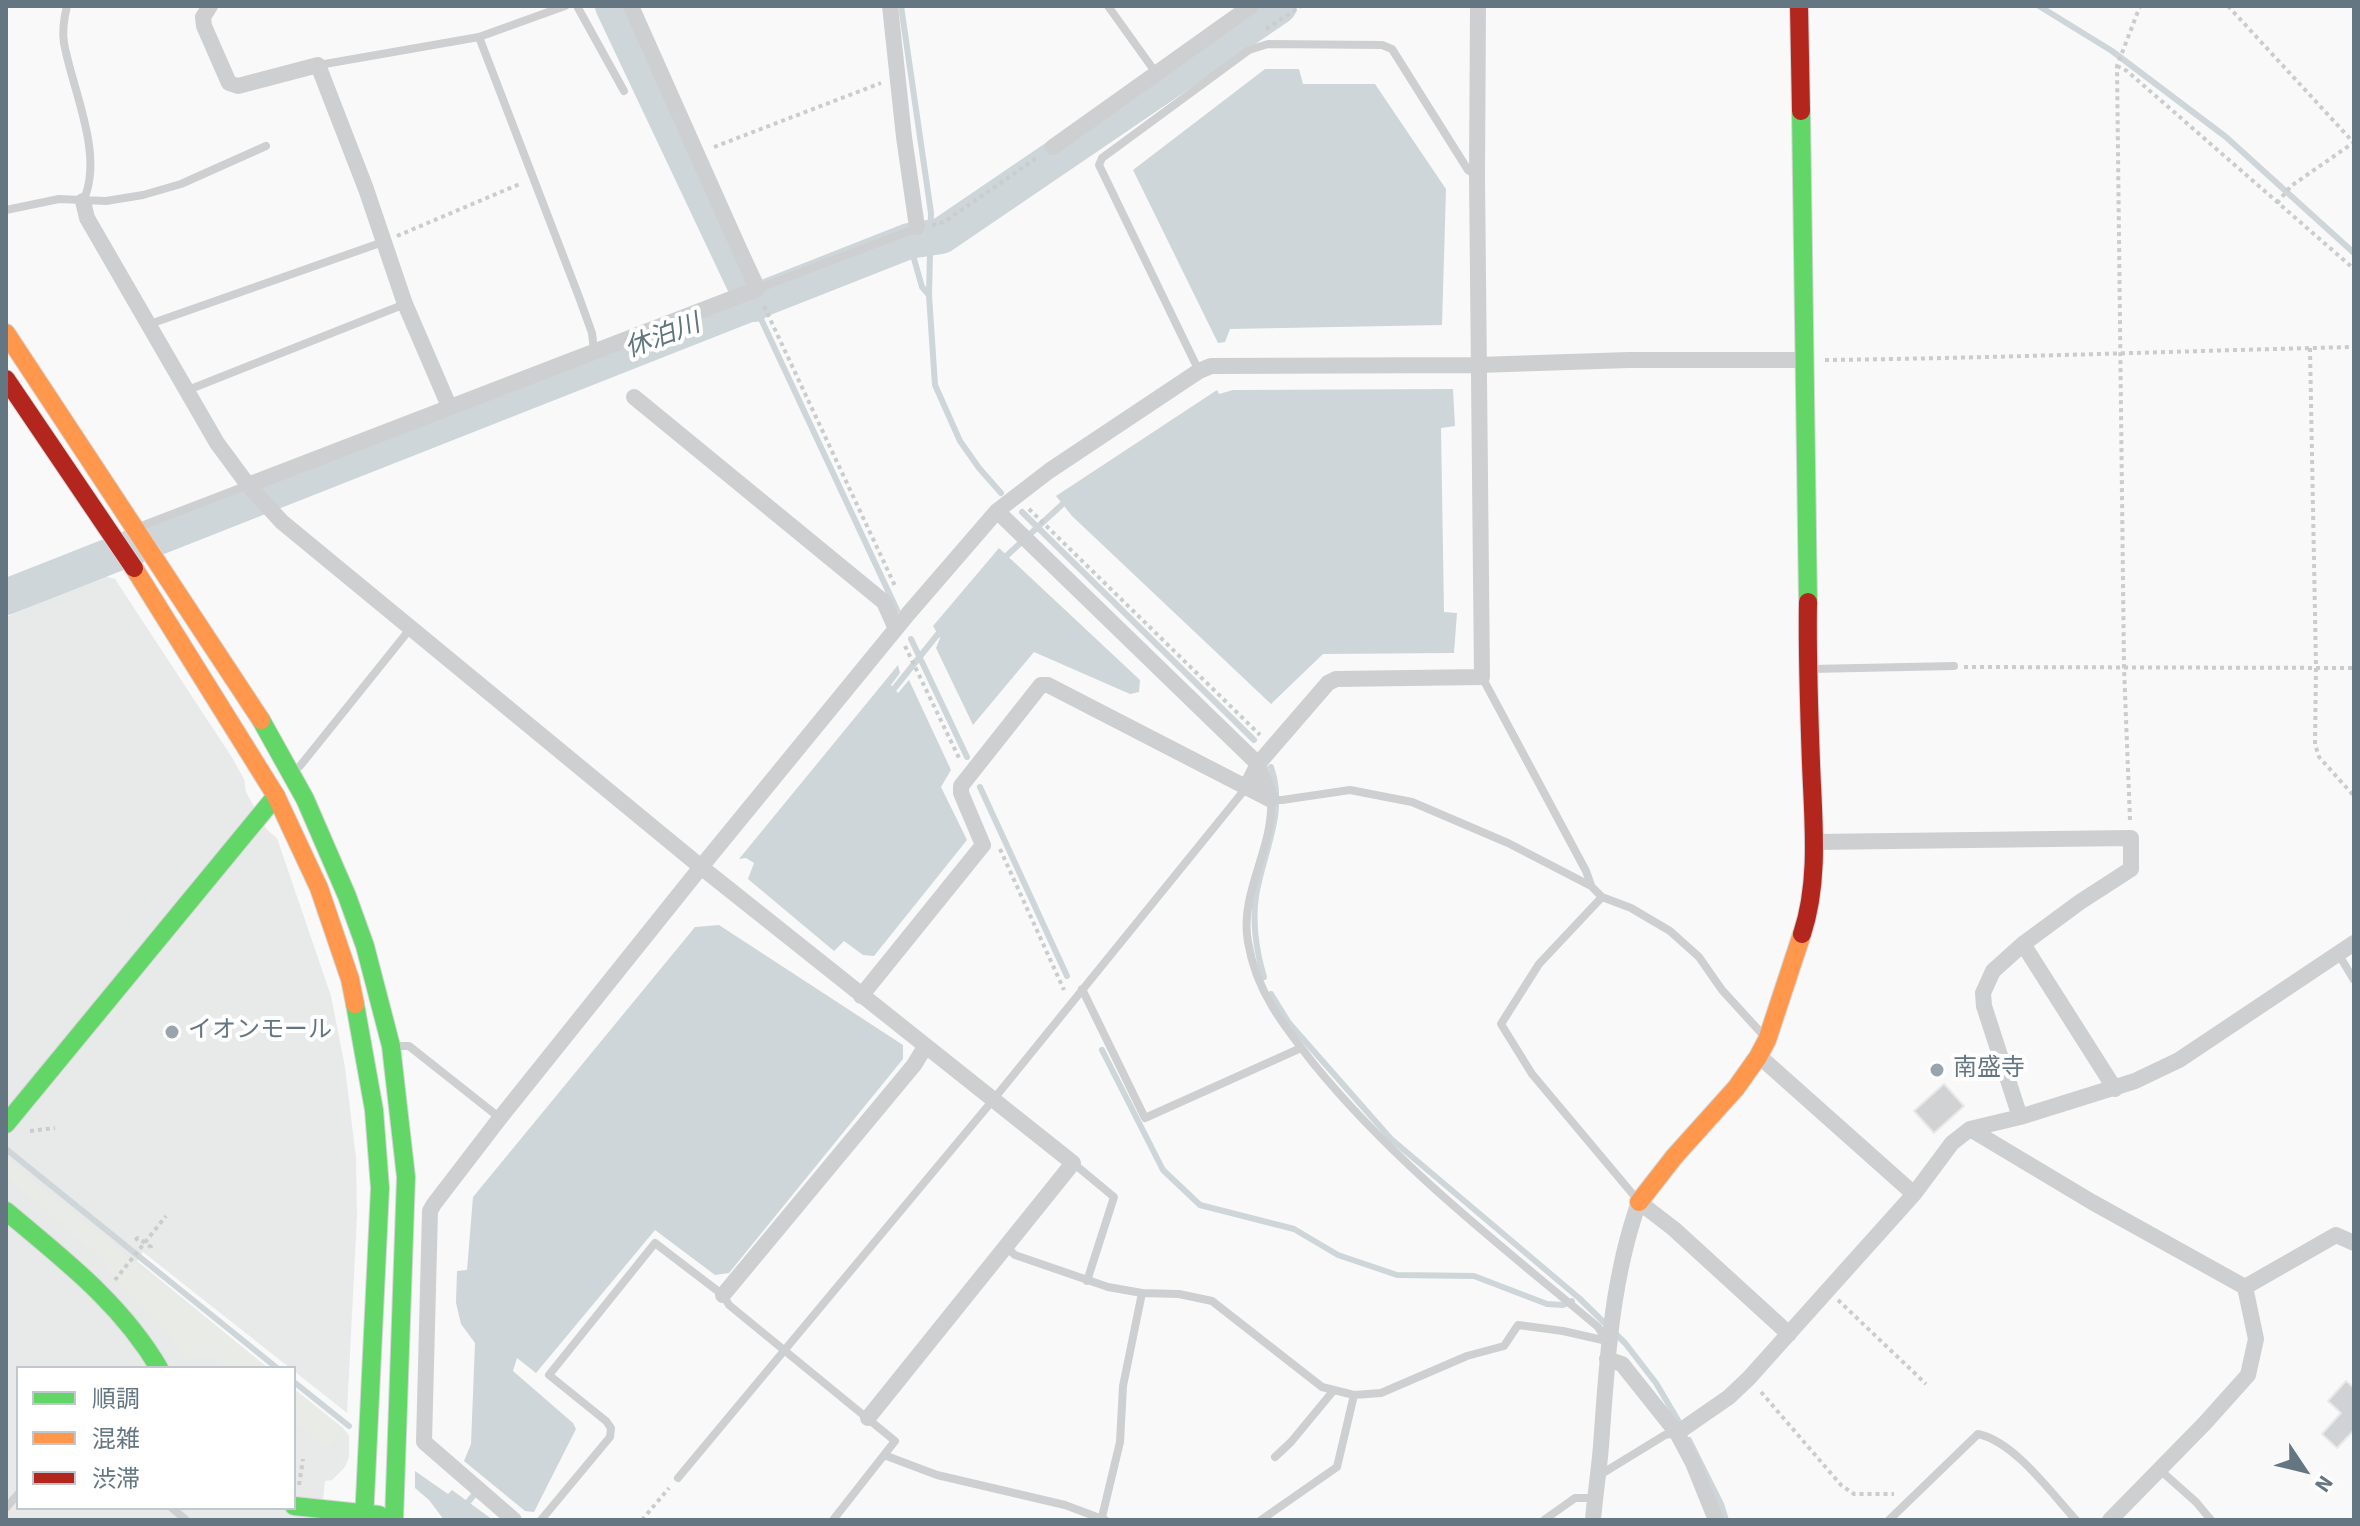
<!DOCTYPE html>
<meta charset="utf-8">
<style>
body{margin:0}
#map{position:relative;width:2360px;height:1526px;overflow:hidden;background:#f9f9f9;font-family:"Source Sans 3","Noto Sans JP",sans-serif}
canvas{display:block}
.frame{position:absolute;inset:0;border:8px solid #657683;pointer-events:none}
.legend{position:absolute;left:16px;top:1366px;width:280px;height:144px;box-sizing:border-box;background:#fff;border:2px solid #c1c8cd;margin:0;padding:10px 14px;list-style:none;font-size:24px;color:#657683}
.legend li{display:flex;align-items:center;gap:16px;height:40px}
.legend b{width:40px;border:2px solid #c1c8cd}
.north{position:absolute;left:2264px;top:1430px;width:80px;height:80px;-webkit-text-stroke:6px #fff;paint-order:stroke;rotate:125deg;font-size:22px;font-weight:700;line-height:32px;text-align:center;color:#657683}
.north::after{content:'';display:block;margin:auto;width:28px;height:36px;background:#657683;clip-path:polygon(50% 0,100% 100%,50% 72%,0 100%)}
</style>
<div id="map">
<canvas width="2360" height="1526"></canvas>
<div class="frame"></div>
<ul class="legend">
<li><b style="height:10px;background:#63d668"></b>順調</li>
<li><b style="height:10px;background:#ff974d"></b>混雑</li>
<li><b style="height:10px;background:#b3261e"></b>渋滞</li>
</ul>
<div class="north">N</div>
</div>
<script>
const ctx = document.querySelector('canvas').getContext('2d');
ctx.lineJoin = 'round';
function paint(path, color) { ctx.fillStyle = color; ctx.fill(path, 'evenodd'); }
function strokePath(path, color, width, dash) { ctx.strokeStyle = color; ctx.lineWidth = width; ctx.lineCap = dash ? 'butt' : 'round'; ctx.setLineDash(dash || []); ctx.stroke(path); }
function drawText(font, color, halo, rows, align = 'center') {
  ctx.font = font + ' "Source Sans 3","Noto Sans JP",sans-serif'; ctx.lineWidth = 8; ctx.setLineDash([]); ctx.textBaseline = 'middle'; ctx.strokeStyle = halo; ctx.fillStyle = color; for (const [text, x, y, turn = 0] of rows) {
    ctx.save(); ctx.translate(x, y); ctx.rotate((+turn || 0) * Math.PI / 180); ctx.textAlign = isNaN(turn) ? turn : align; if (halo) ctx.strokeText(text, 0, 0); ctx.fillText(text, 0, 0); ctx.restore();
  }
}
const built = new Path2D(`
 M104,576L115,579L231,756L244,779L246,792L267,830L277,838L331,996L345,1067L356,1158L357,1216L347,1413L294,1371V1368H290L143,1252L137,1261L268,1368H18V1508H294V1389L343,1428L349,1436V1457L345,1467L332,1480L325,1481L321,1520H6V617Z`);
const green = new Path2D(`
 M6,1158L268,1368H229L213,1355L187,1361L171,1337L118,1282L100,1257L10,1180L6,1172Z
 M294,1389L343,1428L332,1444L325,1448L294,1422Z`);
const water = new Path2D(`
 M1265,69H1299L1303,84H1375L1446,189L1442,325L1230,329L1225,342L1218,343L1133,170Z
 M1453,389L1455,426L1441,428L1444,612L1457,613L1454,653L1323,654L1271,704L1072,516L1056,496L1217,390L1219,394L1233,390Z
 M999,548L1140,680L1139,692L1130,694L1034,652L973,725L936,648L940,638L933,626Z
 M898,665L900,673L891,685L898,693L909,680L951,770L941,787L967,840L874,956L863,955L844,941L834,951L748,879L754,863L746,858L739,859Z
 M719,925L903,1045V1059L729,1273L715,1275L655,1230L536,1373L517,1358L513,1371L573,1423L576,1429L534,1512L525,1511L464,1461L471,1444L475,1343L461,1324L456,1303L457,1271L467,1270L473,1197L695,927Z
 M415,1471L448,1494L452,1490L493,1520H444L429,1500L415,1488Z`);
const stream = new Path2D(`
 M901,6L931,213L929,295L935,385L960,441L979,468L1001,493
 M2039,6L2112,51L2226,137L2354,253
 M909,241L922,287L929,295
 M754,304L897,610
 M1022,512L1254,740
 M1002,560L1067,500
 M911,639L967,757
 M889,695L942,629
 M980,787L1067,976
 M1264,977C1256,950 1252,924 1256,896C1263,852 1287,812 1271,767
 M1271,994L1289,1023L1391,1139L1579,1298L1625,1343L1656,1383L1682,1427
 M1102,1050L1163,1170L1200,1205L1294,1229L1338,1255L1397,1275L1474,1276L1547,1304L1563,1305L1572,1301
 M6,1149L277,1368
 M294,1382L349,1426
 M1689,1440L1721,1504L1726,1520
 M464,1507L473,1496`);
const river = new Path2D(`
 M613,6L754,304
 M6,597L909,241L941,236L1279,6`);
const building = new Path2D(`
 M1944,1084L1964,1106L1934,1133L1914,1111Z
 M2346,1381L2354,1388V1430L2337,1448L2322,1434L2341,1413L2328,1401Z`);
const path = new Path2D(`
 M2228,6L2354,143
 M1266,29L1301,6
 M2117,66L2127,71L2354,269
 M714,147L881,83
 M2277,203L2291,186L2353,143
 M932,225L944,222L1038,157
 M397,236L522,183
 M764,306L896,588
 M2310,348L2316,667L2315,744L2319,757L2354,796
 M1825,360C2001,358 2178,351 2354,347
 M1029,509L1260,735
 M905,646L960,760
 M1964,667L2354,668
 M2130,820L2124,668L2117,66L2140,6
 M1000,849L1064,990
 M30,1131L55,1128
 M135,1240L138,1238L151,1247L149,1250
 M115,1280L166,1216
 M1838,1300L1926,1384
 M1761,1392L1841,1485L1854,1494H1894
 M299,1485L303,1459
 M642,1520L669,1488`);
const lane = new Path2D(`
 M67,6C64,18 62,31 64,43C72,89 105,156 83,201
 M577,6L624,91
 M1108,6L1156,73
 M479,37L579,297L592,333L594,351
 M319,65L479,37L565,6
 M6,210L59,199L106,201L143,195L181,184L266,146
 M757,289L917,228
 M150,324L383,242
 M1199,371L1099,165L1102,158L1249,50L1268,44L1382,45L1392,49L1468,170L1476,175
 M188,390L405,304
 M136,528L248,485
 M1811,669L1954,666
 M1482,677L1586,871L1591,885
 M292,772L300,766L410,629
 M1602,897L1539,964L1501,1024L1532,1074L1636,1198
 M2339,955L2354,980
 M1082,989L1145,1118L1301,1048
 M394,1046H409L500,1118
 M1073,1163L1114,1197L1087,1281
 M1006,1247L1015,1255L1108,1287L1142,1293L1179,1294L1212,1301L1322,1387L1354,1395L1381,1393L1467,1356L1504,1346L1518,1325L1563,1331L1607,1341
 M1607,1341L1598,1327C1499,1244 1395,1164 1313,1063C1283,1025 1256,991 1248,942C1239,893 1274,848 1271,800H1282L1350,790L1412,802L1508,843L1591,886L1602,897L1631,908L1670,931L1699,957L1722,990L1764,1036
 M884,1455L937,1475L1065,1505L1105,1520
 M1275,1457L1291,1442L1334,1390
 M2160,1470L2196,1502L2211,1520
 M1598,1476L1665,1435L1676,1433
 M678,1478L993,1100L1246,788
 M6,1508L18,1494
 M172,1508L186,1520
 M1102,1517L1120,1442L1123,1386L1142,1293
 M541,1520L610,1437L611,1428L606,1421L549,1375L655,1243L723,1295L729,1305L895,1441L833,1520
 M1261,1520L1337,1467L1354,1395
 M1544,1520L1575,1498H1595
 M1889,1520L1978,1434C2015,1442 2051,1493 2076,1520`);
const street = new Path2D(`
 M210,6L203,17L204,26L229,83L238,86L318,65L366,189L405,304L449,406
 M890,6L904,137L917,227
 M1053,147L1251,6
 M83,201L87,218L217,443L248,485L282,522L701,867L1073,1163L868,1418
 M634,397L884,602L896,629
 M248,485L757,289L631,6
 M997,511L1258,764L1271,800
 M1246,788L1258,764L1328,683L1336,679L1482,677L1477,176L1478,6
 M1814,842L2131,838V869L2080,902L2023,944L1993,971L1983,993L1984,1006L2020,1117
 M2023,944L2115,1089
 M861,996L983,845L961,793V786L1041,685H1048L1271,800
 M1759,1056L1914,1194
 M1970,1129L2092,1202L2245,1287L2256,1339L2248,1375L2205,1423L2110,1520
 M2245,1287L2336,1235L2354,1243
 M723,1295L914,1065L925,1047
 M1607,1359L1622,1364L1677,1433L1693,1463L1716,1520
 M1677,1433L1729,1397L1749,1378L1914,1194L1952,1143L1970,1129L2020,1117L2135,1081L2179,1060L2354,943
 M514,1520L424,1442L430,1211L434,1204L500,1118L701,867L908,614L997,511L1049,471L1199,371L1211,366L1478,365L1629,360H1803
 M1593,1520C1595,1495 1599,1471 1601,1446C1607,1362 1611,1281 1639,1202L1674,1229L1789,1334`);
const fast = new Path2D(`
 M1801,111L1808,602
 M261,720L305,799L347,896L365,946L391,1046L406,1177L394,1520
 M355,1004L374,1110L380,1188L364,1520
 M6,1124L276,796
 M6,1211C63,1259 121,1303 159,1368
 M294,1506L379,1515`);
const slow = new Path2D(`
 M6,333L261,720
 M134,568L276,796L319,888L350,979L355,1004
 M1639,1202L1674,1157L1736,1088L1758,1057L1767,1040L1802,934`);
const jam = new Path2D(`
 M1799,6L1801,111
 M6,379L134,568
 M1802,934C1820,880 1813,819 1811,763C1809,709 1807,656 1808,602`);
const markers = [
 [172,1032,8,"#99a4ac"],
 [1937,1070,8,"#99a4ac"]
];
const poiNames = [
 ["イオンモール",188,1032],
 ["南盛寺",1953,1070]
];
const waterNames = [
 ["休泊川",663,338,-21]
];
paint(built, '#e8e9e9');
paint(green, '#e8ebe6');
paint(water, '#ced6d9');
strokePath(stream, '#ced6d9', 6);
strokePath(river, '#ced6d9', 36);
paint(building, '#d0d2d3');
strokePath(building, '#e8e8e8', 2);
strokePath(fast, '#d5d6d7', 20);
strokePath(slow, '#d5d6d7', 20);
strokePath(jam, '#d5d6d7', 20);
strokePath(path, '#cbcccd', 4, [4, 4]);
strokePath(lane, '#cecfd0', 8);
strokePath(street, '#cecfd0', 16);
strokePath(fast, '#63d668', 18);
strokePath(slow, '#ff974d', 18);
strokePath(jam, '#b3261e', 18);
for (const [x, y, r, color] of markers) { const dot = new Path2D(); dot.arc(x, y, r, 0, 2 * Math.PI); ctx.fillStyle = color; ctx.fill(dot); strokePath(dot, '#fff', 3); }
drawText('24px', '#657683', '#fff', poiNames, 'left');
drawText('italic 26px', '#60757c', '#fff', waterNames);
</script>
